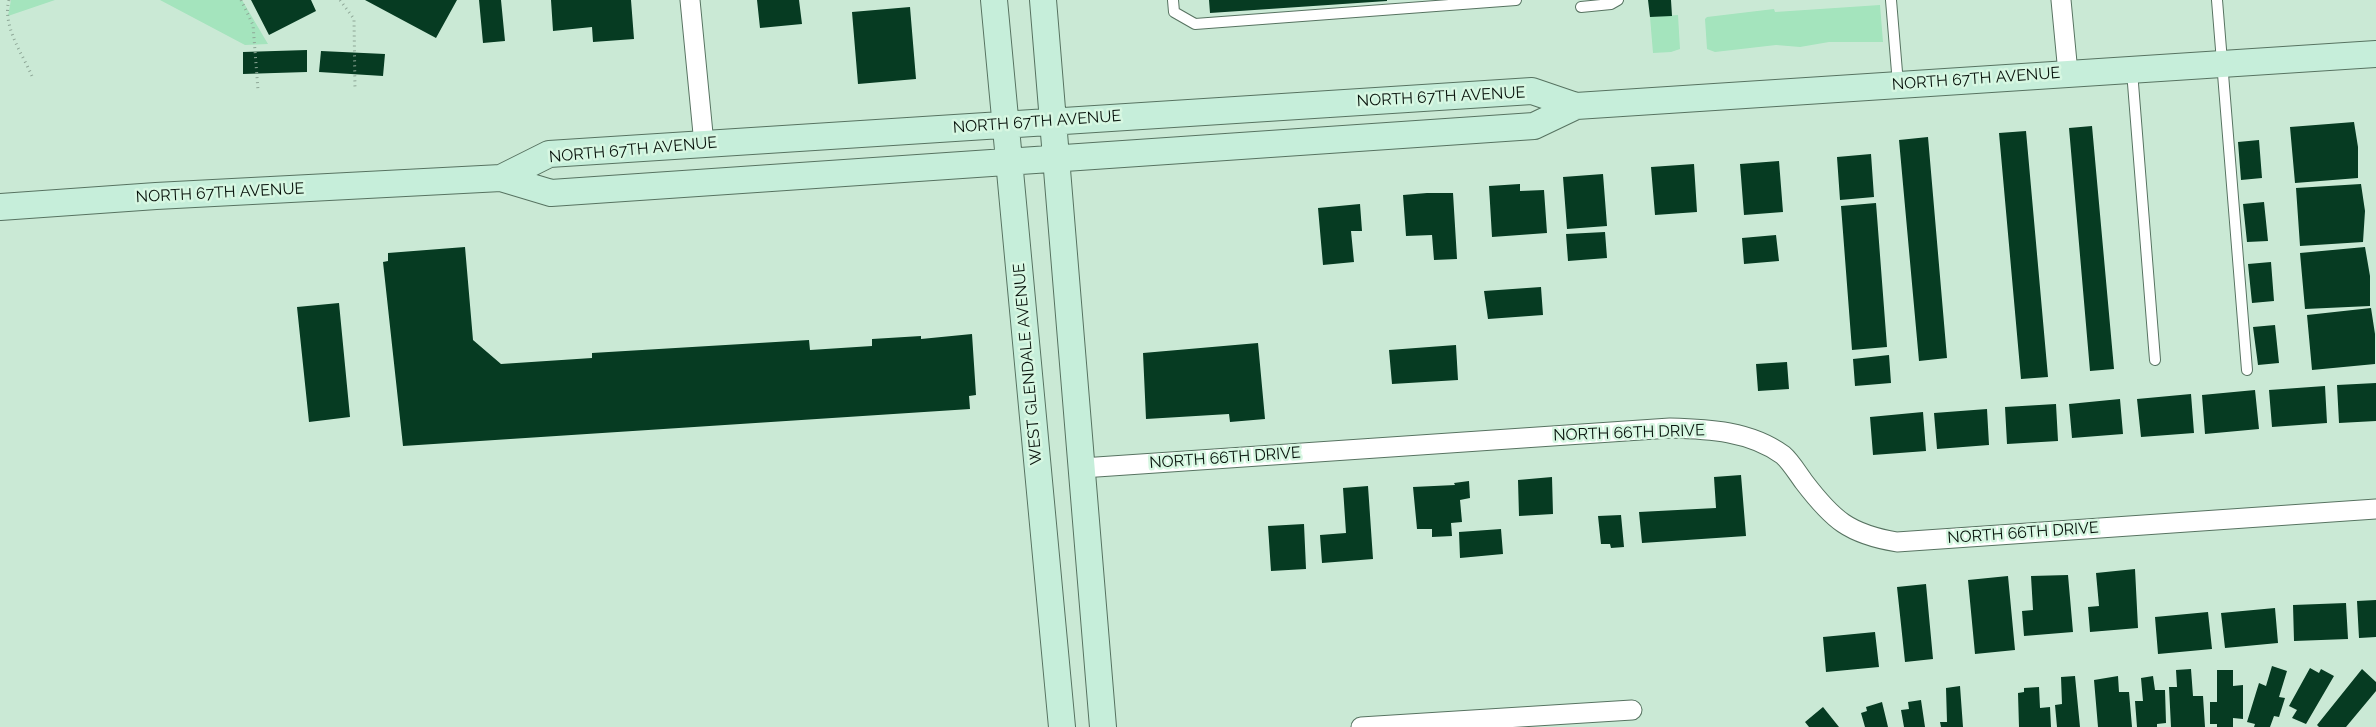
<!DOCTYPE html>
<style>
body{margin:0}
canvas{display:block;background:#cae9d5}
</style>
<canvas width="2376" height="727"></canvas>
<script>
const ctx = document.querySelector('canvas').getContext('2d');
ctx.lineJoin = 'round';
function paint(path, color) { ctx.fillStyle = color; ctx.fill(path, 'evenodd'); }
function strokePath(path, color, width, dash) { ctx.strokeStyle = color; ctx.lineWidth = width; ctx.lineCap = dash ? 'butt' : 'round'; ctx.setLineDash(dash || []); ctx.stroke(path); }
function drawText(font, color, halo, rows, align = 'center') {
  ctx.font = font + ' Raleway,sans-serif'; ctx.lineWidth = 5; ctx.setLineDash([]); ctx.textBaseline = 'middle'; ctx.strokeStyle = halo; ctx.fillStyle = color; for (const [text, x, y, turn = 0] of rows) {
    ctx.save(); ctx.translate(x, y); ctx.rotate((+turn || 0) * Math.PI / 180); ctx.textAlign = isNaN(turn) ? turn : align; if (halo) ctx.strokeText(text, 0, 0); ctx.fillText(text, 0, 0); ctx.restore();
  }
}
const green = new Path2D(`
 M11,0H55L8,16Z
 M160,0H242L268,44L245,45Z
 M1880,5L1883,42H1829L1800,47L1776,45L1715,52L1707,49L1705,19L1707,17L1774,9L1775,12Z
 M1678,15L1680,49L1671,52L1653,53L1650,17Z`);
const building = new Path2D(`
 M251,0H311L316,11L269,35Z
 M365,0H457L436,38Z
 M479,0H501L505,41L483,43Z
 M551,0H631L634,39L593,42L592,27L553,31Z
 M757,0H799L802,24L760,28Z
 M1209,0H1387V1L1210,13Z
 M1648,0H1671L1672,16L1650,17Z
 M910,7L916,79L858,84L852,12Z
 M307,50V72L243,74V52Z
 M321,51L385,54L383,76L319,72Z
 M2354,122L2358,147V178L2295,183L2290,127Z
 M2092,126L2114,369L2090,371L2069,128Z
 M2026,131L2048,377L2021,379L1999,133Z
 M1928,137L1947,358L1919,361L1899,140Z
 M2259,140L2262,178L2241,180L2238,142Z
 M1871,154L1874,197L1840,200L1837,157Z
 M1779,161L1783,212L1744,215L1740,164Z
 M1694,164L1697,212L1655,215L1651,167Z
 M1603,174L1607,226L1567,229L1563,177Z
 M1520,184V191L1544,190L1547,233L1492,237L1489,186Z
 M2361,184L2365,211L2363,242L2300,246L2296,188Z
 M1427,193H1453L1457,259L1434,260L1432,235L1406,236L1403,195Z
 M2264,202L2268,241L2247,242L2243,204Z
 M1876,203L1887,347L1852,350L1841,206Z
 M1360,204L1362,231H1351L1354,262L1323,265L1318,208Z
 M1605,232L1607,258L1568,261L1566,234Z
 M1776,235L1779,261L1744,264L1742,238Z
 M465,247L473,340L501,364L592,358V353L809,340L810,350L872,346V339L921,336V339L972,334L976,395L969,396L970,409L403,446L383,262L388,261V253Z
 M2365,247L2370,276V306L2305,309L2300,253Z
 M2271,262L2274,301L2252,303L2248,264Z
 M1541,287L1543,315L1488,319L1484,291Z
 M339,303L350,417L309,422L297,307Z
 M2371,308L2375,334V364L2312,370L2307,315Z
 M2275,325L2279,363L2258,365L2253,327Z
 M1258,343L1265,419L1230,422L1229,414L1146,419L1143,353Z
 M1456,345L1458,380L1392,384L1389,350Z
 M1889,355L1891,383L1855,386L1853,359Z
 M1787,362L1789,389L1758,391L1756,364Z
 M2376,383V421L2339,423L2337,385Z
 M2325,386L2327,423L2272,427L2269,390Z
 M2255,390L2259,429L2205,434L2202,395Z
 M2191,394L2194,433L2141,437L2137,399Z
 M2120,399L2123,434L2072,438L2069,404Z
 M2056,404L2058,441L2007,444L2005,407Z
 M1987,409L1989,445L1937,449L1934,413Z
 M1923,412L1926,451L1873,455L1870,417Z
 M1741,475L1746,536L1642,543L1639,512L1716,508L1714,477Z
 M1552,477L1553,514L1519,516L1518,480Z
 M1469,481L1470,498L1460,500L1462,522L1451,523L1452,536L1432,537V529H1417L1413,487L1455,485L1454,483Z
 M1368,486L1373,559L1322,563L1320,535L1346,533L1343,488Z
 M1621,515L1624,547L1611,548L1610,544H1601L1598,516Z
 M1304,524L1306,569L1271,571L1268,526Z
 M1501,529L1503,554L1460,558L1459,532Z
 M2135,569L2138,628L2090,632L2088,607L2099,606L2096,573Z
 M2068,575L2073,632L2024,636L2022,611L2033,610L2031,576Z
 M2008,576L2015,650L1975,654L1968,580Z
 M1926,584L1933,659L1905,662L1897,587Z
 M2376,600V637L2359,638L2357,601Z
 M2346,603L2348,639L2294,641L2293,605Z
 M2275,608L2278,643L2225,648L2221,613Z
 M2208,612L2212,649L2158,654L2155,617Z
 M1875,632L1879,667L1826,672L1823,637Z
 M2272,666L2287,671L2279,697L2285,698L2279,717L2274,716L2270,727H2254L2255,724L2247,722L2259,683L2266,686Z
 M2310,668L2319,673L2321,669L2334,676L2306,724L2292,718L2297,710L2289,706Z
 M2191,669L2193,696H2203L2205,727H2171L2169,687H2177L2176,670Z
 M2362,669L2376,682V691L2346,727H2319L2317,725Z
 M2217,670H2233V686L2243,685V719L2233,718V727H2217V724H2210V702H2217Z
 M2075,676L2080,727H2057L2055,705L2062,704L2061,677Z
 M2118,676L2119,692H2129L2132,727H2098L2094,680Z
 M2153,676L2155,690H2165L2166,723L2157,724V727H2137L2135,701H2143L2141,678Z
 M1960,686L1963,727H1941L1940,722H1947L1946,688Z
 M2039,687L2040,708L2050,707L2051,727H2019L2018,693L2024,692V688Z
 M1921,700L1925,727H1904L1901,710L1909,709L1908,702Z
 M1882,702L1888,727H1865L1861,713L1867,711L1866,707Z
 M1823,707L1839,727H1809L1805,722Z`);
const path = new Path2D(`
 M9,0C2,26 22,53 32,76
 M241,0L253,25L258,90
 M340,0L354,19L355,90`);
const service = new Path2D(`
 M1173,0L1174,12L1195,24L1516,0
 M1891,0L1898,84
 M2217,0L2247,370
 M1581,7L1611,4L1618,0
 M2132,71L2155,360`);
const minor = new Path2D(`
 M690,0L704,144
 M2061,0L2068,73
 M1082,468L1670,428C1709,429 1750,431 1783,455C1791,462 1798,474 1804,482C1833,520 1849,534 1897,542L2376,509
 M1361,727L1632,710`);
const secondary = new Path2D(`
 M994,0L1062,727
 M1043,0L1103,727
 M501,178L549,154L1532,91L1576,106
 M0,207L156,196L501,178L551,193L1534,126L1576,106L2376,54`);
const streetNames = [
 ["NORTH 67TH AVENUE",1976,79,-4],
 ["NORTH 67TH AVENUE",1441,97,-3],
 ["NORTH 67TH AVENUE",1037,122,-4],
 ["NORTH 67TH AVENUE",633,150,-5],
 ["NORTH 67TH AVENUE",220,193,-3],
 ["WEST GLENDALE AVENUE",1028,364,-95],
 ["NORTH 66TH DRIVE",1629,433,-2],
 ["NORTH 66TH DRIVE",1225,458,-4],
 ["NORTH 66TH DRIVE",2023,533,-4]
];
paint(green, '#a4e4bd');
paint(building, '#063b22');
strokePath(service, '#577361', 12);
strokePath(minor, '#577361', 21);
strokePath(secondary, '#577361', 28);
strokePath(path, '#8da696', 3, [1, 4]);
strokePath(service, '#fff', 10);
strokePath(minor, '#fff', 19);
strokePath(secondary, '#c6eeda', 26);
drawText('16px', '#07120b', '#d7f7e2', streetNames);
</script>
